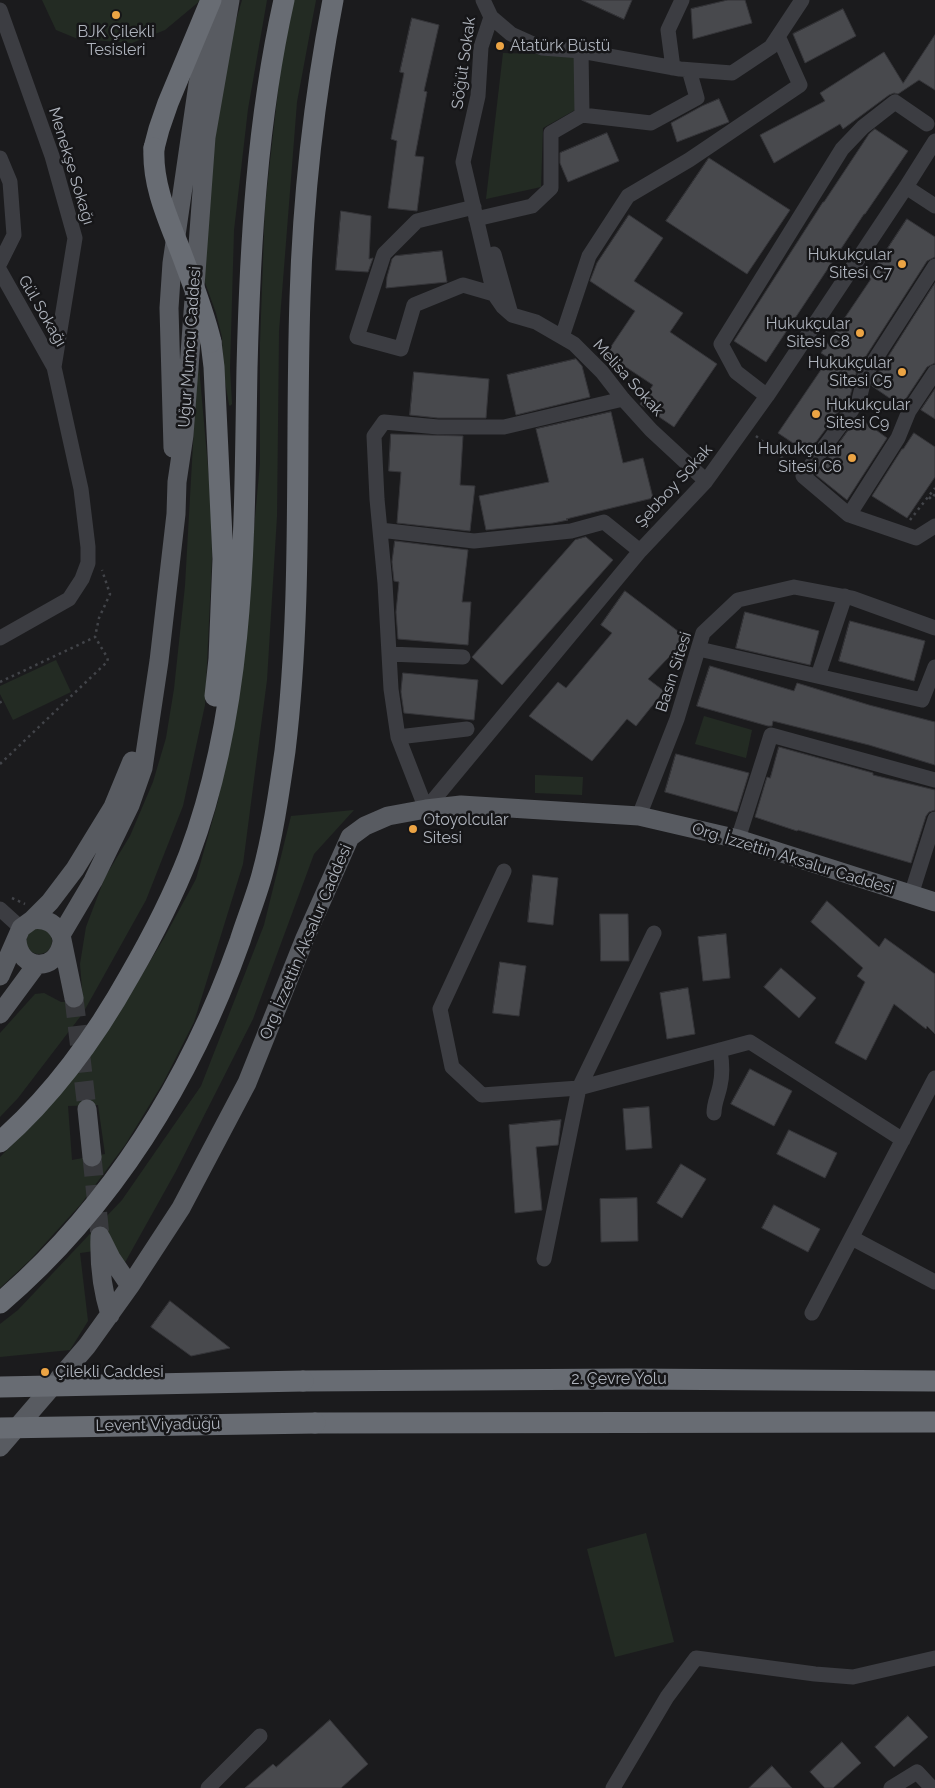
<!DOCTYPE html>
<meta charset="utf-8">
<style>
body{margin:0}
canvas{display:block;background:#1b1b1d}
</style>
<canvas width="935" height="1788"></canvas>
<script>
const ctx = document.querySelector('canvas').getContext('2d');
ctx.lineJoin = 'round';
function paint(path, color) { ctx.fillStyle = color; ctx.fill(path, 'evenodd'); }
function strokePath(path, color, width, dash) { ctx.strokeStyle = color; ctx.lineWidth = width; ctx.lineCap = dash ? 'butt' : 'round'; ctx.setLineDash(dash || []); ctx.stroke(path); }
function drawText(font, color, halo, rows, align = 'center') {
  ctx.font = font + ' Raleway,sans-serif'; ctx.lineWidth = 5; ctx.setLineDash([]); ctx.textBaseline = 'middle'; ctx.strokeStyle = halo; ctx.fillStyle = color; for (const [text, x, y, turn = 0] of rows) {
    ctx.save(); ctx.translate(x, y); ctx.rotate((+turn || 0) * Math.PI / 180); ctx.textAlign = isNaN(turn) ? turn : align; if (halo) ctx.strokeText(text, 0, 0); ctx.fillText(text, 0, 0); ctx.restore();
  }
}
const green = new Path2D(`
 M42,0H201L165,30L132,43L78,39L56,30Z
 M242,0H267L248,109L234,230L230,368L232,404L230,406L229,405L223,369L222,337L216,313L203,277L212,154L233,31Z
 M293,0H316L297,102L279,331L277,516L267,680L243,864L194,1022L163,1083L125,1145L81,1204L30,1260L0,1288V1157L31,1126L119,1013L164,938L196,879L218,801L244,638L260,463V343L265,206L284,37ZM98,1105L105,1154L72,1160L68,1106Z
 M503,53L576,55L575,110L543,128L541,187L486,199Z
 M198,356L211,501L212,558L205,705L183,806L146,900L83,1013L18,1098L0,1117V1033L35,994L44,993L61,1002L83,1001L80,964L86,927L105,877L130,836L153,782L166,738L174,689L185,586Z
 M56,660L71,692L13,720L0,694V686Z
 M704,716L752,730L746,758L695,744Z
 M535,775L583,777L582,795L535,793Z
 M354,810L314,854L253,1019L176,1171L123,1266L109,1249L80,1253L88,1321L70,1350L0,1357V1324L18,1310L122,1200L201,1086L264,925L291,816Z
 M26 941a13 13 0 1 1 26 0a13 13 0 1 1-26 0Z
 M646,1533L674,1642L615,1657L587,1549Z`);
const building = new Path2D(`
 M582,0H632L624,19Z
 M728,0H745L752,23L693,39L691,9Z
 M843,9L856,36L805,63L793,34Z
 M412,18L439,25L424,91L427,92L415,156L424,157L417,211L388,208L397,141L391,139L404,73L400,72Z
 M935,35V90L919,80L898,94L894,93L889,95L843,129L840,124L774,163L760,135L825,101L820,93L884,52L903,83Z
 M719,99L729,122L677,142L671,123L702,106Z
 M875,129L908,151L865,214H864L766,362L734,341L823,202H824L869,134Z
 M607,133L619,161L568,182L560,163V153Z
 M709,158L790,210L747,274L666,221Z
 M341,211L371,216L369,259L373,258L368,272L336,270Z
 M629,215L663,238L634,281L683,313L670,332L717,364L674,427L640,404L653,385L606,354L635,311L590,281L597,263Z
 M907,219L935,237V257L927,261L857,370L850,396L808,453L778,433L829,358L821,353L871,279L869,277Z
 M442,251L447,282L386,288L387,277L392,259L395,256Z
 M935,283V363L927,367L901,406L872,386L874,379Z
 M576,359L582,366L590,397L516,415L507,375Z
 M414,372L489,379L486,418H438L410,415Z
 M935,389V419L921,410Z
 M611,412L623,463L643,458L653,498L566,519L568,520L553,523L486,530L479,496L549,482L536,429Z
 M858,417L887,438L847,500L816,475Z
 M914,433L935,447V477L907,518L872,496L902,449H903Z
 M391,434L463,436L460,485L475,486L470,531L397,523L401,472L389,471Z
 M586,537L613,560L502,685L472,657L575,540Z
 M395,541L468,550L462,602H471L468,645L398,639L396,612L399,582L394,581L392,562Z
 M625,591L687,638L648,679L664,691L636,726L627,719L592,761L529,716L558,682L566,688L612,633L601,625Z
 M745,612L819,631L810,665L736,648Z
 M850,621L925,641L914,681L839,661Z
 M710,666L794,691L797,683L869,705L935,722V765L869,745L773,721L772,726H768L697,706Z
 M403,673L478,680L474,720L404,713L401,692Z
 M779,747L873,773V775L935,790V810L929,812L926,816L911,863L798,830L797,831L755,817L767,777L770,778Z
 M676,754L749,773L737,812L665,792Z
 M533,875L558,878L553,925L528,922Z
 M827,901L879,947L885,938L935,974V1034L927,1026L926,1029L894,1004L866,1060L835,1043L865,982L857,976L863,968L811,922Z
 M600,914H628L629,961H601Z
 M726,934L730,978L703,981L698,937Z
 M500,962L526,966L519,1016L493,1013Z
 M781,968L816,998L799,1018L764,987Z
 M688,988L695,1034L667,1039L660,993Z
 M750,1069L792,1091L774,1126L731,1104Z
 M649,1107L652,1148L626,1150L623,1109Z
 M561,1120L558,1145L536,1147L542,1210L515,1213L509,1125Z
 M789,1130L837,1153L825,1178L777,1154Z
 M681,1164L706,1179L682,1218L657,1203Z
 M637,1198L638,1241L601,1242L600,1199Z
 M774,1205L820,1229L808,1252L762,1228Z
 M170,1301L230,1348L191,1356L151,1327Z
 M908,1716L928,1737L894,1767L875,1747Z
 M330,1720L368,1764L341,1788H245L273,1764L276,1767Z
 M842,1742L861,1763L833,1788H825L810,1772Z
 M772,1766L792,1788H749Z`);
const majorTunnel = new Path2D(`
 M74,998L87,1109
 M92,1157L100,1236`);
const path = new Path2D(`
 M756,436L792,466
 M929,497L931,499L935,494
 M910,520L935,488
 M0,682L95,637
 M0,701L2,706
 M0,764L108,661L107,657L95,637L99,618L110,594L102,570
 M12,898L25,904`);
const minor = new Path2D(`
 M483,0L491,17L511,34L542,48L581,51L680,69L732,73L771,47L802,0
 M0,10L52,156L75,238L54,367
 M491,17L481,47L478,96L463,162L494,294L503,307L512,315L536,322L574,344L602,372L623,399L651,430L706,481
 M581,51L582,115
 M673,68L668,30L682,0
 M0,158L10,182L14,235L0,263
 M906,187L935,206
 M474,207L417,221L384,254L357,337L401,349L414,305L463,285L494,294
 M476,219L532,206L551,188V133L582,115L651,123L697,98L689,70
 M494,254L511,314
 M935,266L865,375L859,400L803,476L849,515L916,538L935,526
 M0,271L54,367L81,489L88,547V563L82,579L69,599L0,638
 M562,337L589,256L628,196L689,160L800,85L778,36
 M767,396L736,372L721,344L842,149L863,127L895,102L927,124
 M623,399L504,427H438L384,422L374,436L377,499L385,583L391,689L398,737L426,809L640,551L706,481L767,396L906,187L935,141
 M849,515L898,438L909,411L935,372
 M380,530L474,541L571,531L604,522L640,551
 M699,649L922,700L935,667
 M389,654L463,657
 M818,676L845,596
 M398,737L467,729
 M639,816L677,719L703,633L738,600L794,587L852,598L935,628
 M738,839L771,735L935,780
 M504,871L440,1009L452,1067L482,1095L579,1088L750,1042L903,1140
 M911,895L935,819
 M0,909L21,928
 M714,1113C714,1103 718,1096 720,1086C723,1074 722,1062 720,1050
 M852,1238L935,1282
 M544,1259L579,1088L654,933
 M812,1313L935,1078
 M208,1788L260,1736
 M613,1788L667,1697L696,1658L815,1674L853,1677L935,1658
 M891,1788L917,1772L932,1788`);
const major = new Path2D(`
 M173,448L169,308L172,263L198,84L208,40L217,15
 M32,920C46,918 55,923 61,935L74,998
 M61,935L93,881L130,805L143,768L159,661L176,514L177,482L184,435L206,137L230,0
 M17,940C19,971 57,973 62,942
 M0,976L21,928L32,920L50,902L75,869L113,807L132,761
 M0,1014L37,964
 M87,1109L92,1157
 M100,1236C99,1264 102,1289 110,1315
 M101,1238L111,1258L130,1286
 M0,1447L87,1346L130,1286L181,1208L247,1083L305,938L350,837L365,826L388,816L426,809L461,805L639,816L738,839L935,902`);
const highway = new Path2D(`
 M154,148L159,129L168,103L211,0
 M211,342L214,367L223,559L219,659L215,696
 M0,1142C52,1096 96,1036 130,975C152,937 173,896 189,855C247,700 244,531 247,368C250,245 257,121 284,0
 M0,1303C112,1207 191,1079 240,941C247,919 256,897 262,875C273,835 279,792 285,751C303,601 295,449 300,298C303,198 314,98 333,0
 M303,1381L628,1379L935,1381
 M315,1423L935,1422`);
const highwayBridge = new Path2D(`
 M154,148C152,186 169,221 182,255C193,284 204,312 211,342
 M0,1387L303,1381
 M0,1428L315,1423`);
const markers = [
 [116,15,5,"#eca444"],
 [500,46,5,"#eca444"],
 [902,264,5,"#eca444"],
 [860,333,5,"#eca444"],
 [902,372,5,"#eca444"],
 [816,414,5,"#eca444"],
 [852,458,5,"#eca444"],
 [413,829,5,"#eca444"],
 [45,1372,5,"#eca444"]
];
const poiNames = [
 ["BJK Çilekli",116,32,"center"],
 ["Tesisleri",116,50,"center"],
 ["Atatürk Büstü",510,46],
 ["Hukukçular",892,255,"right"],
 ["Sitesi C7",892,273,"right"],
 ["Hukukçular",850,324,"right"],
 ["Sitesi C8",850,342,"right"],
 ["Hukukçular",892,363,"right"],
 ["Sitesi C5",892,381,"right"],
 ["Hukukçular",826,405],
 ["Sitesi C9",826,423],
 ["Hukukçular",842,449,"right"],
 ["Sitesi C6",842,467,"right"],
 ["Otoyolcular",423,820],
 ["Sitesi",423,838],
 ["Çilekli Caddesi",55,1372]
];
const streetNames = [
 ["Söğüt Sokak",464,63,-82],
 ["Menekşe Sokağı",71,166,73],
 ["Gül Sokağı",42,311,60],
 ["Uğur Mumcu Caddesi",190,347,-86],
 ["Melisa Sokak",628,378,48],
 ["Şebboy Sokak",674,486,-48],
 ["Basın Sitesi",674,672,-72],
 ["Org. İzzettin Aksalur Caddesi",793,859,17],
 ["Org. İzzettin Aksalur Caddesi",306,942,-67],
 ["2. Çevre Yolu",619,1379],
 ["Levent Viyadüğü",158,1425,-1]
];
paint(green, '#232b23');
paint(building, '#48494d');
strokePath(building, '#353539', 1);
strokePath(majorTunnel, '#38393d', 19, [19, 9]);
strokePath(path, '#424449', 2.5, [2.5, 4]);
strokePath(minor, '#3c3d42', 15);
strokePath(major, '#585b61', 19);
strokePath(highway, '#686c73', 21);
strokePath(highwayBridge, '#686c73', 21);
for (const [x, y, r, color] of markers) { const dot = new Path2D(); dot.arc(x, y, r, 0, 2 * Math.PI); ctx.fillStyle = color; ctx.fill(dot); strokePath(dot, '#161618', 2); }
drawText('16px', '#aeb3bc', '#161618', poiNames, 'left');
drawText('16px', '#aeb3bc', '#161618', streetNames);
</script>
